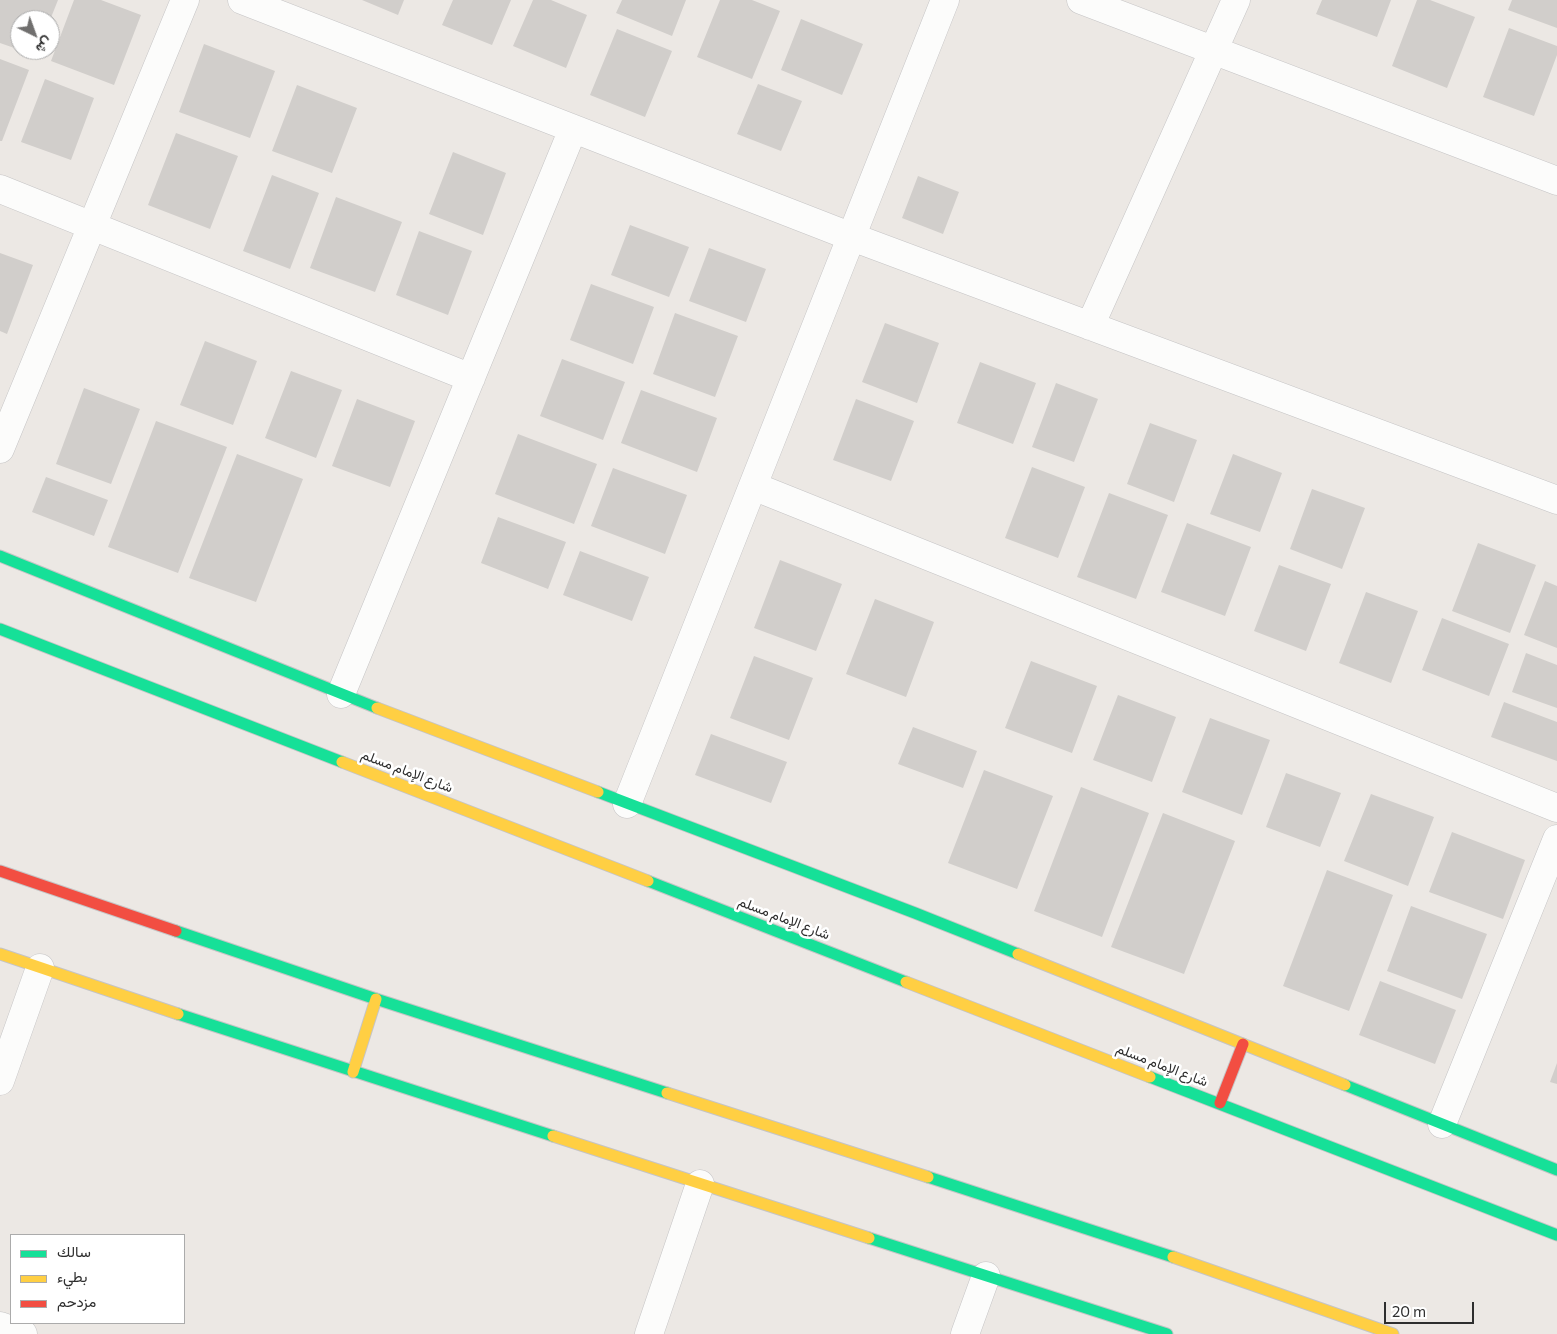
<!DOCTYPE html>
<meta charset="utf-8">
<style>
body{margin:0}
#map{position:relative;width:1557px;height:1334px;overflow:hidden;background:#ece8e4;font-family:Commissioner,Vazirmatn,sans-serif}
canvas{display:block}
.legend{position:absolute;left:10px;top:1234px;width:175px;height:90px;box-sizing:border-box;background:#fff;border:1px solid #ababab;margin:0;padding:6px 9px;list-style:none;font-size:15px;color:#2e2e2e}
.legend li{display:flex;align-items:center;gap:10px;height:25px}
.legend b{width:25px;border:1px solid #ababab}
.north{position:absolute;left:10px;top:10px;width:50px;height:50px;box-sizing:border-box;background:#fff;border:1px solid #ababab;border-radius:50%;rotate:138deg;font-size:14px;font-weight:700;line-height:20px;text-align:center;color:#2e2e2e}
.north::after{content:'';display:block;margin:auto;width:18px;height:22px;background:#706f6e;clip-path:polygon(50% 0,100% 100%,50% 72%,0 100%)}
.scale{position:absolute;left:1384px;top:1302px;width:90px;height:22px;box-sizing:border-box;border:2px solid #2e2e2e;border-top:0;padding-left:6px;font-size:15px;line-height:18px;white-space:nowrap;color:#2e2e2e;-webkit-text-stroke:4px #fff;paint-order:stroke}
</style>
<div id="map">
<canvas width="1557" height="1334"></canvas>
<ul class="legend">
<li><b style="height:6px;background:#16e098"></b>سالك</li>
<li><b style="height:6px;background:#ffcf43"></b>بطيء</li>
<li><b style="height:6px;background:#f24e42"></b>مزدحم</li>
</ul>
<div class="north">ش</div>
<div class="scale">20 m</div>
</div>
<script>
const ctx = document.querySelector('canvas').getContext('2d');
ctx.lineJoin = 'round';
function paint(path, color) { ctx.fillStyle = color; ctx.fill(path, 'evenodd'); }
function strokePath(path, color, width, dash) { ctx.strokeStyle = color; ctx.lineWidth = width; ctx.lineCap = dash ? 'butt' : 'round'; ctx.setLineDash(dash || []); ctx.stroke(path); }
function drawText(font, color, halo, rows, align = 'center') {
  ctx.font = font + ' Commissioner,Vazirmatn,sans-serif'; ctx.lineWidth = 5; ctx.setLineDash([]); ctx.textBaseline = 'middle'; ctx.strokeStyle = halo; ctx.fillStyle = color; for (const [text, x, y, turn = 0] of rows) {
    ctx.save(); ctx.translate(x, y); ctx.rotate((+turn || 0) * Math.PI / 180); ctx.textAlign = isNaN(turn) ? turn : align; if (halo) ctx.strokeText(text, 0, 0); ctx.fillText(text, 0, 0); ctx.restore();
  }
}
const building = new Path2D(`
 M0,0H58L50,20H20V50L0,43Z
 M74,0H101L141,15L114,85L51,61Z
 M362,0H404L398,15Z
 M453,0H511L492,45L442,25Z
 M533,0H551L587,15L566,68L513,46Z
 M622,0H686L672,36L616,13Z
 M720,0H752L780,11L752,79L697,57Z
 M1322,0H1391L1377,37L1316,14Z
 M1417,0H1430L1475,17L1447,88L1392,66Z
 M1512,0H1557V28L1508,10Z
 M801,19L863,44L842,95L781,70Z
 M1509,28L1557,46V55L1534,116L1483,97Z
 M617,29L672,51L645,117L590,95Z
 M204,44L275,71L250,138L179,112Z
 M20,50H39L37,56Z
 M0,59L29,70L2,141H0Z
 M45,79L94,98L71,160L21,142Z
 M758,84L802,101L781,151L737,134Z
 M297,85L357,108L332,173L272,151Z
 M176,133L238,156L210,229L148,205Z
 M453,152L506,173L483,235L429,214Z
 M272,175L319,193L290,269L243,251Z
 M918,176L959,192L943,234L902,218Z
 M336,197L402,222L375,292L310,268Z
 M630,225L689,247L669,297L611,275Z
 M419,231L472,251L448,315L396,295Z
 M709,248L766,269L746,322L689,301Z
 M0,253L33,265L7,334L0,331Z
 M591,284L654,307L633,364L570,340Z
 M675,313L738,336L715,397L653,374Z
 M885,323L939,343L917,403L862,382Z
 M205,341L257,361L233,425L180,405Z
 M562,359L625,382L603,440L540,416Z
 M980,362L1036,383L1013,444L957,423Z
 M291,371L342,390L316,458L265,438Z
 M1056,383L1098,399L1074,462L1032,447Z
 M84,388L140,409L111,484L56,464Z
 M641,390L717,418L697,472L621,443Z
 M357,399L415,421L390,487L332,466Z
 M856,399L914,421L891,481L833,460Z
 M156,421L227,447L178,573L108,547Z
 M1150,423L1197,440L1174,502L1127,484Z
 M518,434L597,464L574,524L495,494Z
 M237,454L303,479L256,602L189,578Z
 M1233,454L1282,473L1260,532L1210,514Z
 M1032,467L1085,487L1058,558L1005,538Z
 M613,468L687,495L665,554L591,526Z
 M46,477L108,500L94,536L32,512Z
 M1312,489L1365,508L1342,569L1290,549Z
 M1109,493L1168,515L1136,599L1077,577Z
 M498,517L566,542L548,589L481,563Z
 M1187,523L1251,547L1225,616L1161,592Z
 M1478,543L1536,565L1510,633L1452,611Z
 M580,551L649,577L632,621L563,595Z
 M780,560L842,584L816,651L754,628Z
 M1279,565L1331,584L1306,651L1254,631Z
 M1545,581L1557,586V648L1524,635Z
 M1366,592L1418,611L1391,683L1339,663Z
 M875,599L934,622L906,697L846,674Z
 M1442,618L1509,644L1489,696L1422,670Z
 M1526,653L1557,665V708L1512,692Z
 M754,656L813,678L789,740L730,718Z
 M1031,661L1097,686L1072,753L1005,728Z
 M1118,695L1176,717L1152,782L1093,760Z
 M1504,702L1557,722V761L1491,737Z
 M1210,718L1270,740L1242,815L1182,792Z
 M913,727L977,751L963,788L898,764Z
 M711,734L787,762L771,803L695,775Z
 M984,770L1053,796L1017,889L948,863Z
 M1286,773L1341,793L1320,847L1266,827Z
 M1081,787L1149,813L1102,937L1034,911Z
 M1371,794L1434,817L1408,886L1344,861Z
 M1163,813L1235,841L1184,974L1111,947Z
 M1452,832L1525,860L1503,919L1429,892Z
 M1327,870L1393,895L1349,1011L1283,986Z
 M1411,906L1487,934L1462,999L1387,971Z
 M1380,981L1456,1010L1435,1064L1359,1035Z
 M1557,1063V1084L1550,1082Z`);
const street = new Path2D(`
 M242,0L852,237L1557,500
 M1081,0L1557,181
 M0,189L471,378
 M1090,326L1236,0
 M0,449L185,0
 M753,486L1557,808
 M341,694L573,129
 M627,804L945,0
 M0,1081L40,968
 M1442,1124L1557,839
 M0,1326L23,1334
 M649,1334L700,1184
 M965,1334L986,1276`);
const fast = new Path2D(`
 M0,556L377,708
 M0,629L342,762
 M598,792L915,913L1018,954
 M648,881L906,982
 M176,931L376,999L667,1093
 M178,1014L553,1136
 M1150,1077L1557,1235
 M1345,1085L1557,1170
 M928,1177L1173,1257
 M869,1238L1167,1334`);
const slow = new Path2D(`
 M377,708L598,792
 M342,762L648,881
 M0,954L178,1014
 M1018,954L1345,1085
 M906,982L1150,1077
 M353,1072L376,999
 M667,1093L928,1177
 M553,1136L869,1238
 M1173,1257L1393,1334`);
const jam = new Path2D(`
 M0,871L176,931
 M1220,1103L1243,1044`);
const streetNames = [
 ["شارع الإمام مسلم",407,771,21],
 ["شارع الإمام مسلم",784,918,21],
 ["شارع الإمام مسلم",1162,1065,21]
];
paint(building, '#d1cecb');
strokePath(street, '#c5c4c5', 29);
strokePath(fast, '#c5c4c5', 13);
strokePath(slow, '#c5c4c5', 13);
strokePath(jam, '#c5c4c5', 13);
strokePath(street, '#fcfcfb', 28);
strokePath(fast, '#16e098', 11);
strokePath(slow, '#ffcf43', 11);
strokePath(jam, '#f24e42', 11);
drawText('14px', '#2e2e2e', '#fff', streetNames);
</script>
